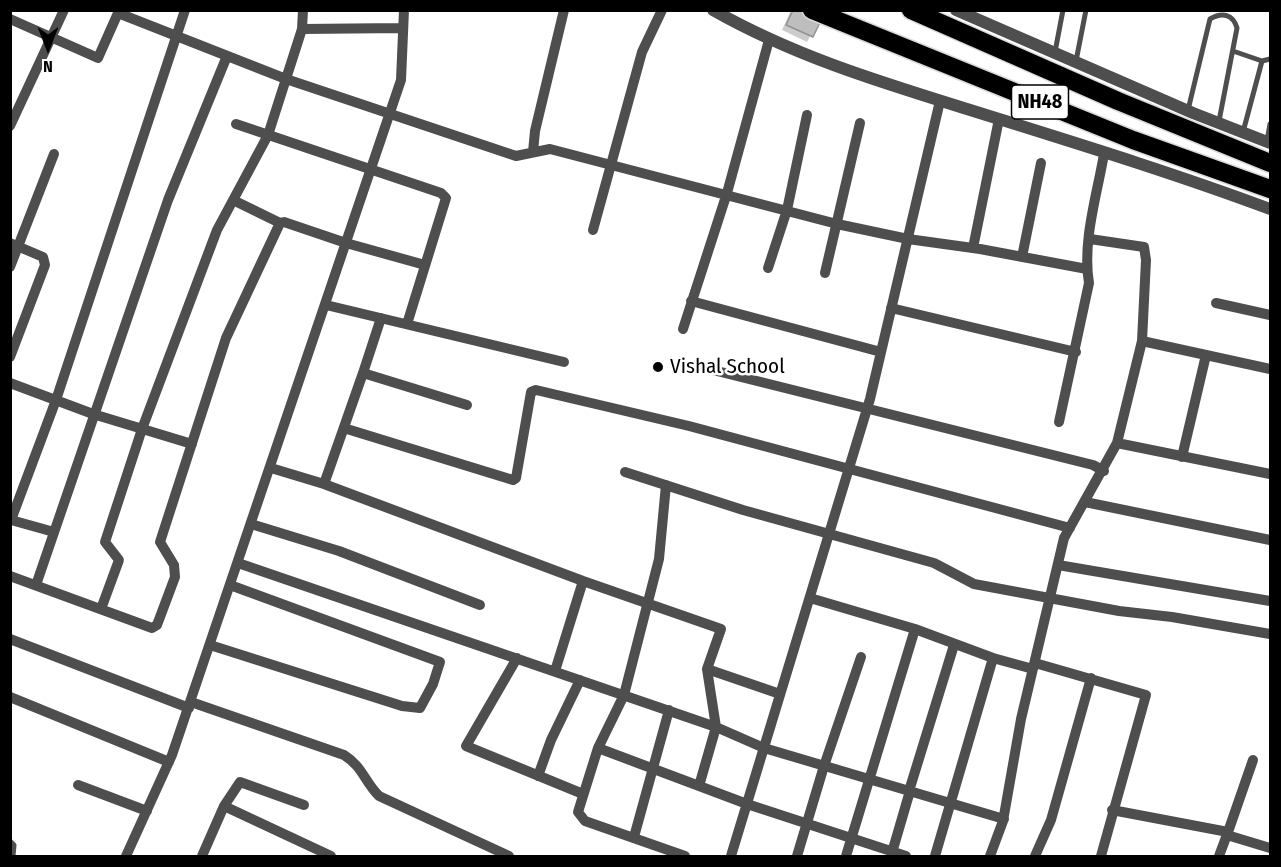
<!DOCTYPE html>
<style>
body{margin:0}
#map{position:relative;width:1281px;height:867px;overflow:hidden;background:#fff;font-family:"Fira Sans Condensed",sans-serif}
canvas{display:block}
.frame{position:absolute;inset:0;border:12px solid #000;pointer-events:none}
.north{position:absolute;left:18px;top:18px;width:60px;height:60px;-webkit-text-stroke:4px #fff;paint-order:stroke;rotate:180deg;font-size:16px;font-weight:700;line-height:24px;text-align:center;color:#000}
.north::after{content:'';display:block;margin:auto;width:21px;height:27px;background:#000;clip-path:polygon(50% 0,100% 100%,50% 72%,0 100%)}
</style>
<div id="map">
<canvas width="1281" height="867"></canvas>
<div class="frame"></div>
<div class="north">N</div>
</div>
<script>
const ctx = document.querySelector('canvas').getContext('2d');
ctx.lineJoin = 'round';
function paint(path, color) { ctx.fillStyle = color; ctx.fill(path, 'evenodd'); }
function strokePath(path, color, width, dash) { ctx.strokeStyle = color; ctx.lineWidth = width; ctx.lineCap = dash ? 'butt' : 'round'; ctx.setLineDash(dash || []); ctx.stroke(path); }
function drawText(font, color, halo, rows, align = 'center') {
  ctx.font = font + ' "Fira Sans Condensed",sans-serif'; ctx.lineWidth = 5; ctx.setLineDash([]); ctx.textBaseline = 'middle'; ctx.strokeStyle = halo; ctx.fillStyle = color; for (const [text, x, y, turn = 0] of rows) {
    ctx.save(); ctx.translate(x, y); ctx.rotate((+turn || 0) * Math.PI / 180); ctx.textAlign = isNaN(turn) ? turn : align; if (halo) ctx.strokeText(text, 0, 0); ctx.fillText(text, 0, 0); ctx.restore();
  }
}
const shadow = new Path2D(`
 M791,10H824L807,42L782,30Z`);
const building = new Path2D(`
 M793,10H826L813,37L786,25Z`);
const service = new Path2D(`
 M1233,51L1262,61
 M1055,52L1063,10
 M1076,61L1086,10
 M1188,110L1210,19C1222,12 1233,14 1237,28L1219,121
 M1243,132L1262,61L1270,59
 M1267,141L1270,124
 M10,841L14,845L13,856`);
const minor = new Path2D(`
 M10,19L98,58L118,13L286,79L516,156L550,149L837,224L908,239L980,249L1087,269
 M302,29L403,28
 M236,124L441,193L446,198L407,324
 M10,126L64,10
 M533,152L535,131L564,10
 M233,200L280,223
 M593,230L642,52L662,10
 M10,243L43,257L45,265L10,357
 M973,248L999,119
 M1022,257L1041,163
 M10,267L54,154
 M768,268L787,210L807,115
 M825,273L860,123
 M691,301L881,352
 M1216,303L1270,315
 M326,305L564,362
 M891,308L1076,352
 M683,329L727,193L769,40
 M1142,341L1270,369
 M705,368L1093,465L1104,471
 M363,373L381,318
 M10,383L93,414L192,444
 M1059,422L1089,283C1082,242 1097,195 1104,154
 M343,430L363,373L467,405
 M1117,443L1270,474
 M1182,457L1206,355
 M271,468L324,484L343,430L347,429L513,480L516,478L531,392L536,390L689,426L1070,528
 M625,472L743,510L934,563L974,584L1119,611L1172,617L1270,634
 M324,484L583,581L721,629L707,669L716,727L699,786
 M666,485L659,559L624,695L598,748L578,812L585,821L685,856
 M1085,502L1270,540
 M251,524L339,551L480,605
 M54,532L11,520L56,400L185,10
 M238,563L716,727L764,748L1004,819
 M1058,565L1270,601
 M10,576L152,628L157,625L175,577L174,565L160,542L226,338L280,223L284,222L346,243L425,265
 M36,585L168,200L227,56
 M810,598L915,629L993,658L1033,669
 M101,609L119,560L105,542L142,429L217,230L268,135L302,29L303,10
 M10,639L189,708
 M210,645L402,706L420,708L433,684L440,662L230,585
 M517,658L466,746L583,794
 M1035,663L1146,695L1101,856
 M707,669L780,694
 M555,671L583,581
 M10,697L169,762
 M191,702L344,755C363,767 364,781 379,796L509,856
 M598,748L747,804L906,856
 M538,776L551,740L580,680
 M78,785L147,811
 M909,791L954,645
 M304,805L240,782L224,806L331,856
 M1112,810L1228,832L1219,856
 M1228,832L1253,760
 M1227,835L1270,848
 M634,837L669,710
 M126,856L172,755L401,80L404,10
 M202,856L224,806
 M731,856L870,399L940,101
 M797,856L824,766L861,657
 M846,856L915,629
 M891,856L910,791
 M935,856L993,658
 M990,856L1003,821L1021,719L1064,538L1117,443L1142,341L1146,260L1144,247L1090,239
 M1035,856L1051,820L1091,678`);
const tertiary = new Path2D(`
 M713,10C794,56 880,82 967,109C1069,141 1171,172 1270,209
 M956,10L1193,113L1270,143`);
const motorway = new Path2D(`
 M812,10L1133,140L1270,189
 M911,10L1118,101L1270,163`);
const markers = [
 [658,367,6,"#000"]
];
const shields = [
 [1040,102,57]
];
const shieldNames = [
 ["NH48",1040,102]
];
const poiNames = [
 ["Vishal School",670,367]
];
paint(shadow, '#0003');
paint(building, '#bebebe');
strokePath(building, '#929292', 1.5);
strokePath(motorway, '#dbdbdb', 21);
strokePath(service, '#4e4e4e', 5);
strokePath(minor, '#4e4e4e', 10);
strokePath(tertiary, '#4e4e4e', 12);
strokePath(motorway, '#000', 18);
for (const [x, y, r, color] of markers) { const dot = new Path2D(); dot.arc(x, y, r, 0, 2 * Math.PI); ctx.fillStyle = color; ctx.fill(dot); strokePath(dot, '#fff', 2); }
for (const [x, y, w] of shields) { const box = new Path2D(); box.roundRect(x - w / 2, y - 17, w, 34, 4.5); ctx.fillStyle = '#fff'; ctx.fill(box); strokePath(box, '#000', 1.5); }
drawText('bold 20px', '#000', null, shieldNames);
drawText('21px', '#000', '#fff', poiNames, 'left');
</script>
